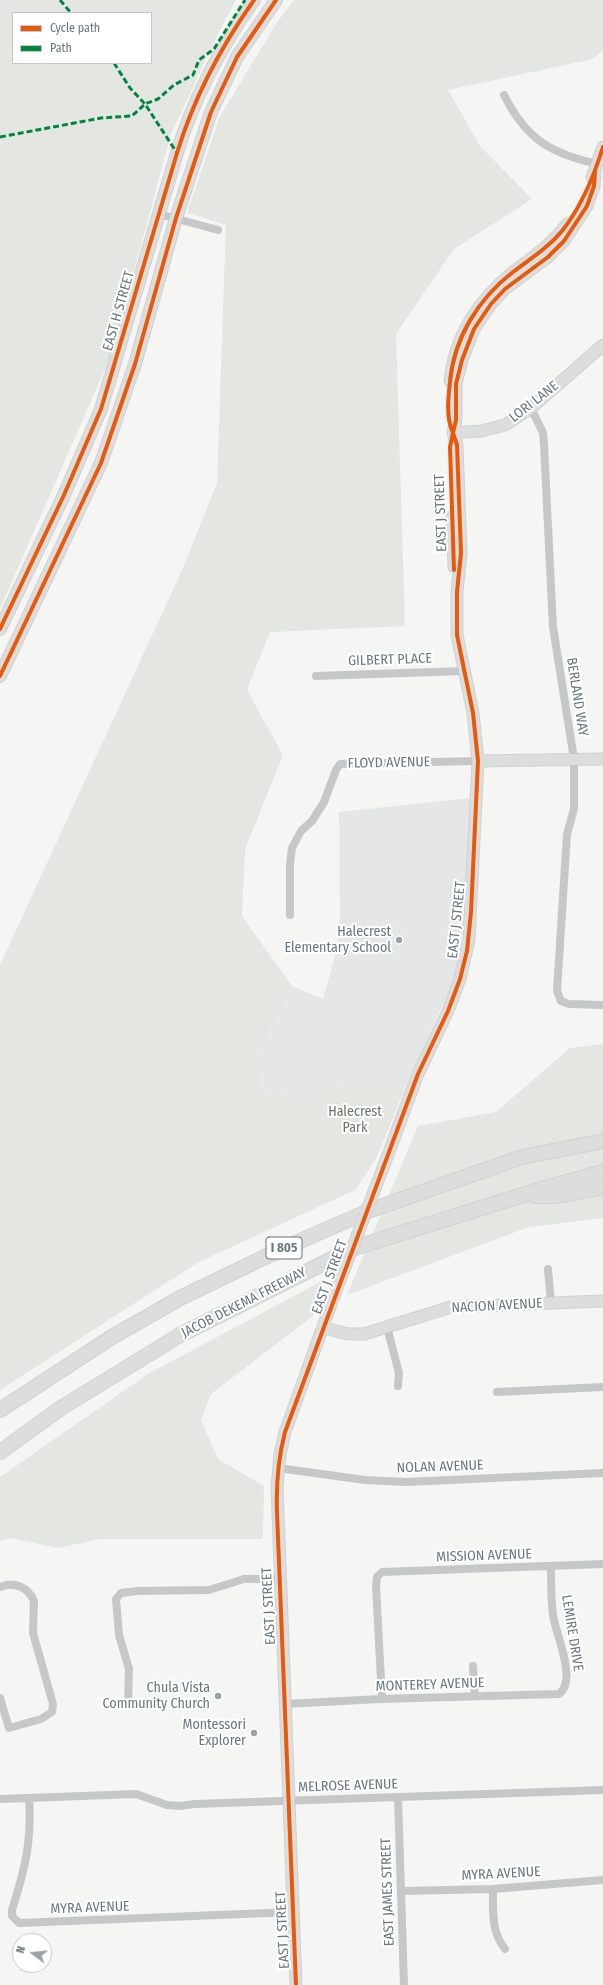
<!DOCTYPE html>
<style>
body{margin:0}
#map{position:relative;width:603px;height:1985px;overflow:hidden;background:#f5f5f4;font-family:"Fira Sans Condensed",sans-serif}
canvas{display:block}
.legend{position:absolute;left:12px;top:12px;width:140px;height:52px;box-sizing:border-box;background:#fff;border:1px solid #c3c9cd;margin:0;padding:5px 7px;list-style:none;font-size:12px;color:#687781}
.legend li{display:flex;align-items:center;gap:8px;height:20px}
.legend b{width:20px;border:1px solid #c3c9cd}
.north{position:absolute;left:12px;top:1933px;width:40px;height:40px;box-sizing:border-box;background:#fff;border:1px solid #c3c9cd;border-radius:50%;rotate:286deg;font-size:11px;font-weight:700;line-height:16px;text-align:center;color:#687781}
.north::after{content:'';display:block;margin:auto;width:14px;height:18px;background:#99a3a9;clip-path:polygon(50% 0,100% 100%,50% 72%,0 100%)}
</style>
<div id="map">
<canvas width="603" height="1985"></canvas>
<ul class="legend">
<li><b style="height:5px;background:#e8590c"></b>Cycle path</li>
<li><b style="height:5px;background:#00873e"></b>Path</li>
</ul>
<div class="north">N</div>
</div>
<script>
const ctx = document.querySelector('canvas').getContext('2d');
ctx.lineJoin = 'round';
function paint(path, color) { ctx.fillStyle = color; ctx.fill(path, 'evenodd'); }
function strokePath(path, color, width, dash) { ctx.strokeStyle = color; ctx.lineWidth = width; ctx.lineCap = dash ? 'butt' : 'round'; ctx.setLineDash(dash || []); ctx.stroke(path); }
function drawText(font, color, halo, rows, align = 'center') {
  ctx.font = font + ' "Fira Sans Condensed",sans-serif'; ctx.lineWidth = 4; ctx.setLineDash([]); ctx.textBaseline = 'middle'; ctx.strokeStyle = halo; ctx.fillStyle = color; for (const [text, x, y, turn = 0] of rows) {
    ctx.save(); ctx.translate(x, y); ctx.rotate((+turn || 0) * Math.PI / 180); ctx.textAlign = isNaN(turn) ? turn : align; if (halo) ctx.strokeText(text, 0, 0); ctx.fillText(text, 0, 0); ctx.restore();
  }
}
const built = new Path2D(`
 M470,798L465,920L455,977L405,1088L383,1085L260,1092L258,1058L292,986L323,999L335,956L340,923L339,812Z`);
const green = new Path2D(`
 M0,0H236L215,40L171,134L112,353L0,609ZM13,13H151V63H13Z
 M294,0H603V50L593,59L448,90L480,146L532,199L454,249L396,334L405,626L270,632L247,690L283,755L245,849L242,916L292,986L258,1058L260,1092L383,1085L405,1088L377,1157L355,1190L197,1263L0,1390V965L183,568L217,483L226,225L187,213L220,116L278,21Z
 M603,1044V1218L529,1227L347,1295L418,1126L496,1112L570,1048Z
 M322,1281L313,1316L211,1394L201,1420L218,1459L264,1486L263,1539H100L58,1548L10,1538L0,1541V1477L148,1374Z`);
const street = new Path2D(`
 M504,95C526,139 551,154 598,164
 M159,214L218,230
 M531,408L543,433L544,445L553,627L574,759V809L567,834L557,991L561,1001L569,1004L603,1005
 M316,676L464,671
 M290,915V864L292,848L301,831L312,821L324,802L336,770L340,764L478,761
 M548,1269L551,1303
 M387,1327L399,1373L398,1386
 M497,1392L603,1387
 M278,1468L365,1480L406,1482L603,1473
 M0,1587C14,1581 28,1587 34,1601L33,1633L53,1704L52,1712L41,1719L9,1728L0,1698
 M473,1666L475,1696
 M382,1699L376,1586L377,1577L382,1572L603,1564
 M128,1703L129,1669L119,1635L116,1599L121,1593L137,1591L209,1590L244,1579H279
 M285,1704L380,1699L559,1694C578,1681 555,1632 553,1615C551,1599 551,1582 551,1566
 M29,1798C32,1841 25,1869 12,1910V1916L19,1923L293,1912
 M398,1798L404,1985
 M0,1799L136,1794L167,1805L180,1806L194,1804L603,1790
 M493,1889C493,1910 491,1932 505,1949
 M401,1891L493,1889L603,1880`);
const secondary = new Path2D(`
 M592,177L603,147
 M450,381C454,337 479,299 513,272C533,257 552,244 567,224
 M453,433L481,431L505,425L531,408L603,345
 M452,517L454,567
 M478,761L603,759
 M386,1160L418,1074L448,1011L460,979L469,940L478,761L473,713L457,635V592L461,553L457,445L453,433L456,420V384L462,360L474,329L491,304L505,289L548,257L564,241L587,206L594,186L595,172
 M324,1328L348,1334H364L451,1307L603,1301
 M296,1985L277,1487L280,1454L285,1432L334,1296`);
const primary = new Path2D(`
 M0,629L64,495L101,409L177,153C194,97 220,48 254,0
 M0,676L101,463L135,364L176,218L211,112L237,57L276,0`);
const highway = new Path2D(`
 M535,1196H556L603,1187
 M0,1410L112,1337L182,1297L284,1248L371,1210L522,1157L603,1141
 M0,1452L61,1408L180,1335L354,1248L545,1188L603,1172`);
const secondaryBridge = new Path2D(`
 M334,1296L386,1160`);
const quiet = new Path2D(`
 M60,0L71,13
 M114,63L130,88L145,104L177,153
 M0,137L101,118L132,116L145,104L158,99L174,85L193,75L199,60L214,49L245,0`);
const cycleway = new Path2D(`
 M454,570L450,447L453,433C446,418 448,399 450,382C454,338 478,299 513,272C530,259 548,248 562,231C581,207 594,176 603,147
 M0,629L64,495L101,409L177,153C194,97 220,48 254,0
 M0,676L101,463L135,364L176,218L211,112L237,57L276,0
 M296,1985L277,1513C276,1486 278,1459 285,1432L418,1074L448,1011L460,979L467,951L471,912L478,761L473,713L457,635V592L461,553L457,445L453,433L456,420V384L462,360L474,329L491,304L505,289L548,257L564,241L587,206L594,186L595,172`);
const markers = [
 [399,940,4,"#99a3a9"],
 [218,1696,4,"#99a3a9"],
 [254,1733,4,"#99a3a9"]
];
const shields = [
 [284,1248,36]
];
const shieldNames = [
 ["I 805",284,1248]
];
const streetNames = [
 ["EAST H STREET",119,311,-74],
 ["LORI LANE",534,402,-38],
 ["EAST J STREET",441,513,-92],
 ["GILBERT PLACE",390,660,-2],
 ["BERLAND WAY",577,697,81],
 ["FLOYD AVENUE",389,763,-1],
 ["EAST J STREET",457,920,-84],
 ["EAST J STREET",330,1277,-70],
 ["JACOB DEKEMA FREEWAY",244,1303,-27],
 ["NACION AVENUE",497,1306,-3],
 ["NOLAN AVENUE",440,1467,-2],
 ["MISSION AVENUE",484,1556,-2],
 ["EAST J STREET",269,1606,-93],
 ["LEMIRE DRIVE",572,1633,81],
 ["MONTEREY AVENUE",430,1685,-2],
 ["MELROSE AVENUE",348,1786,-2],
 ["MYRA AVENUE",501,1874,-3],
 ["EAST JAMES STREET",388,1892,-92],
 ["MYRA AVENUE",90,1908,-2],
 ["EAST J STREET",283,1930,-93]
];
const poiNames = [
 ["Halecrest",391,932],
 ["Elementary School",391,948],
 ["Chula Vista",210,1688],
 ["Community Church",210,1704],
 ["Montessori",246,1725],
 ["Explorer",246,1741]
];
const parkNames = [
 ["Halecrest",355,1112],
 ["Park",355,1128]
];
paint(built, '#e5e6e6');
paint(green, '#e4e6e2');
strokePath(secondary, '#d0d1d1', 13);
strokePath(primary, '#d0d1d1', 14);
strokePath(highway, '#d1d2d2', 16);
strokePath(street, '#c6c7c8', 8);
strokePath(secondary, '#dcdddd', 11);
strokePath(primary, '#dcdddd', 12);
strokePath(highway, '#dcdddd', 14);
strokePath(secondaryBridge, '#d0d1d1', 13, []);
strokePath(secondaryBridge, '#dcdddd', 11);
strokePath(quiet, '#00873e', 3, [6, 3]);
strokePath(cycleway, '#e8590c', 4);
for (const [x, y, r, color] of markers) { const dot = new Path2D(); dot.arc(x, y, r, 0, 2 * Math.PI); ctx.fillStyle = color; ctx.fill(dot); strokePath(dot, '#fff', 1.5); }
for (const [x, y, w] of shields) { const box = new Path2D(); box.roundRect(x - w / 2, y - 11, w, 22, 3); ctx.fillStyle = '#fff'; ctx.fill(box); strokePath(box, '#687781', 1); }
drawText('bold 13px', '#687781', null, shieldNames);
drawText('14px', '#687781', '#fff', streetNames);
drawText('14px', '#687781', '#fff', poiNames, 'right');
drawText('14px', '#6b7967', '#fff', parkNames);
</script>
